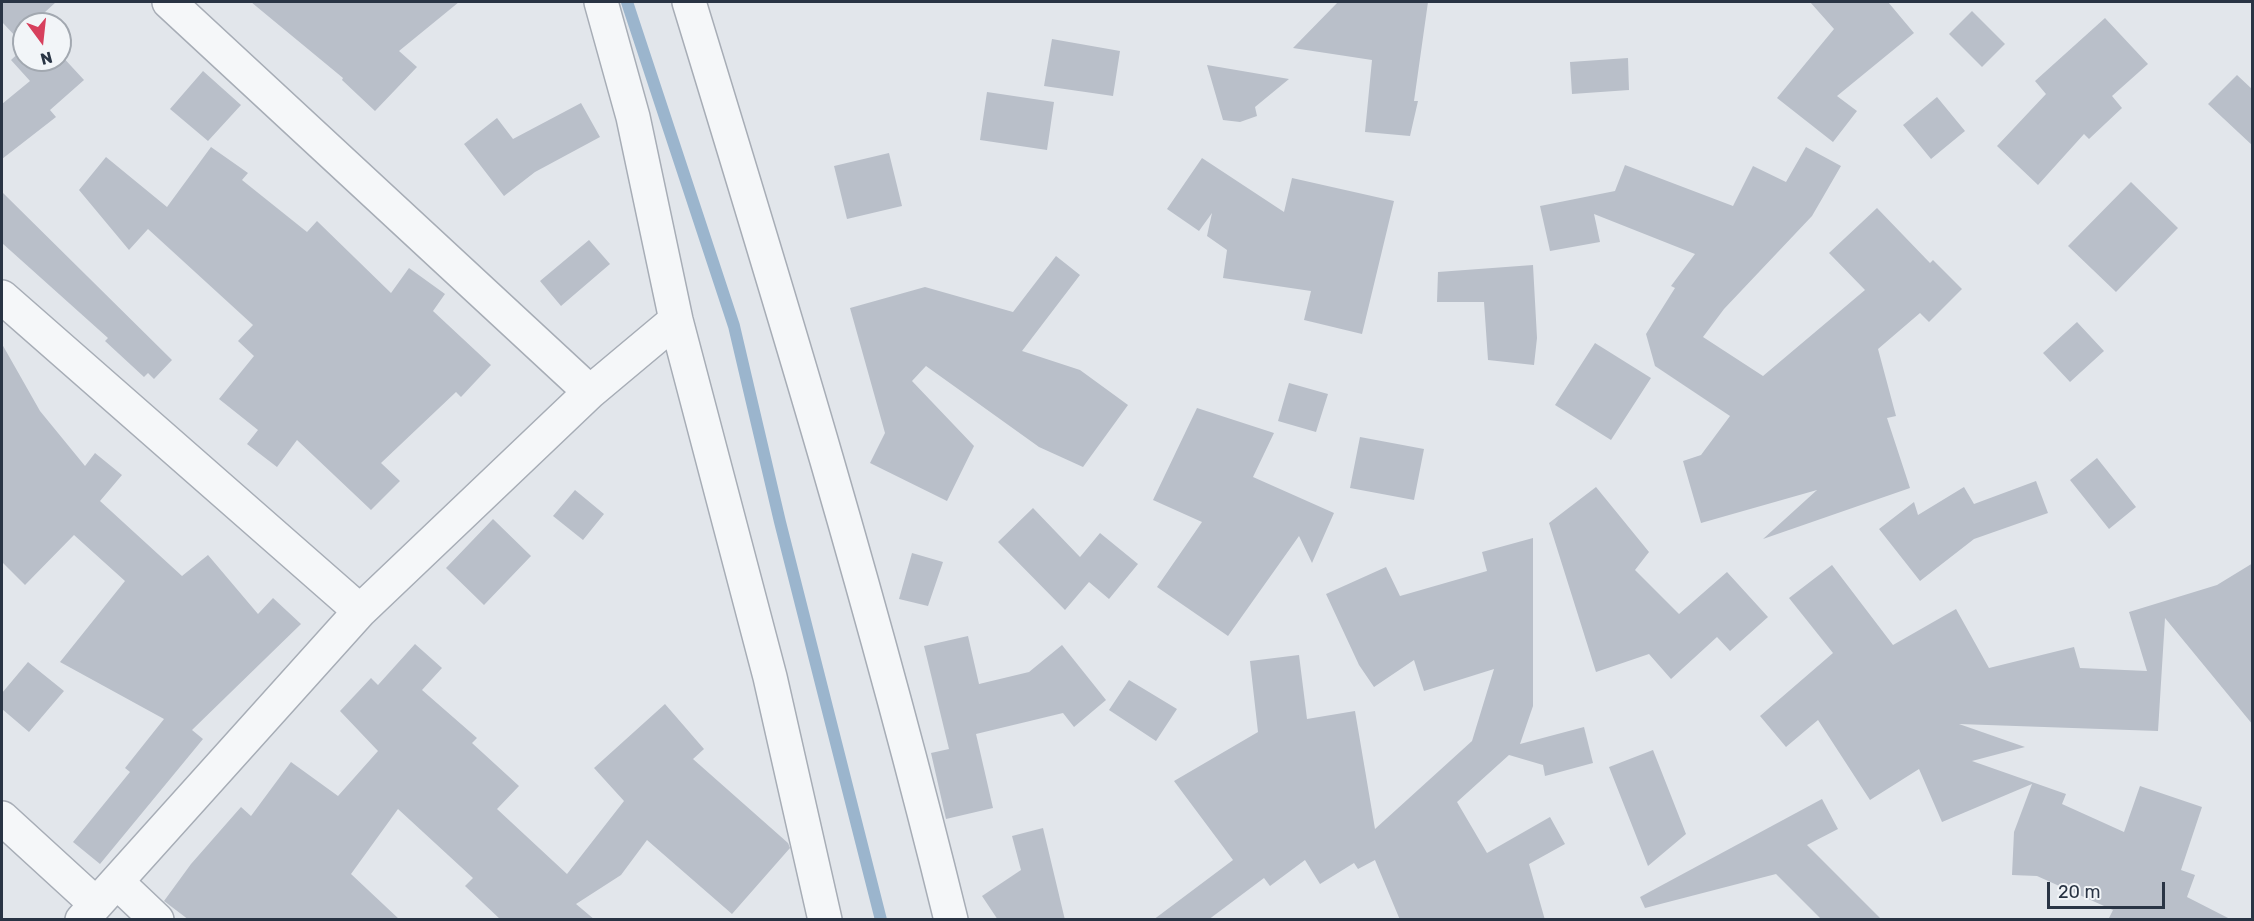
<!DOCTYPE html>
<style>
body{margin:0}
#map{position:relative;width:2254px;height:921px;overflow:hidden;background:#e2e6eb;font-family:Rubik,sans-serif}
canvas{display:block}
.frame{position:absolute;inset:0;border:3px solid #293444;pointer-events:none}
.north{position:absolute;left:12px;top:12px;width:60px;height:60px;box-sizing:border-box;background:#f2f5f8;border:2px solid #a2a8b0;border-radius:50%;rotate:165deg;font-size:16px;font-weight:700;line-height:24px;text-align:center;color:#293444}
.north::after{content:'';display:block;margin:auto;width:21px;height:27px;background:#d7405d;clip-path:polygon(50% 0,100% 100%,50% 72%,0 100%)}
.scale{position:absolute;left:2047px;top:882px;width:118px;height:27px;box-sizing:border-box;border:3px solid #293444;border-top:0;padding-left:8px;font-size:18px;line-height:21px;white-space:nowrap;color:#293444;-webkit-text-stroke:4px #f2f5f8;paint-order:stroke}
</style>
<div id="map">
<canvas width="2254" height="921"></canvas>
<div class="frame"></div>
<div class="north">N</div>
<div class="scale">20 m</div>
</div>
<script>
const ctx = document.querySelector('canvas').getContext('2d');
ctx.lineJoin = 'round';
function strokePath(path, color, width, dash) { ctx.strokeStyle = color; ctx.lineWidth = width; ctx.lineCap = dash ? 'butt' : 'round'; ctx.setLineDash(dash || []); ctx.stroke(path); }
function paint(path, color) { ctx.fillStyle = color; ctx.fill(path, 'evenodd'); }
const stream = new Path2D(`
 M627,2L734,326L780,522L881,920`);
const building = new Path2D(`
 M2,2H56L32,24H24V31L17,38L2,22Z
 M251,2H459L399,51L417,67L375,111L342,80L343,78Z
 M1338,2H1428L1414,101H1418L1410,136L1365,132L1372,60L1293,48Z
 M1810,2H1888L1914,33L1837,96L1857,111L1833,142L1777,98L1834,29Z
 M1972,11L2005,44L1982,67L1949,34Z
 M2105,18L2148,64L2112,96L2122,108L2089,139L2084,134L2038,185L1997,146L2046,94L2035,81Z
 M1052,39L1120,51L1113,96L1044,86Z
 M24,48V60H60V54L84,80L50,110L56,117L2,159V104L30,81L11,60Z
 M1628,58L1629,90L1572,94L1570,62Z
 M1207,65L1289,79L1255,107L1257,116L1240,122L1223,120Z
 M203,71L241,105L208,141L170,109Z
 M2237,75L2253,90V146L2208,104Z
 M987,92L1054,102L1047,150L980,140Z
 M1937,97L1965,131L1931,159L1903,125Z
 M581,103L600,137L535,172L504,196L464,144L497,118L513,139Z
 M211,147L248,173L242,180L307,232L317,221L391,293L409,268L445,294L433,311L491,365L461,397L456,392L381,463L400,481L371,510L297,440L277,467L247,444L258,430L219,399L254,356L238,341L253,325L148,229L129,250L79,190L106,157L167,207Z
 M1806,147L1841,166L1812,216L1724,309L1703,337L1763,376L1865,290L1829,253L1877,208L1930,263L1933,260L1962,289L1929,322L1920,313L1878,349L1896,416L1887,418L1910,488L1763,539L1817,490L1701,523L1683,461L1701,455L1730,416L1655,366L1646,334L1675,288L1671,286L1695,254L1594,214L1600,242L1550,251L1540,206L1615,191L1625,165L1733,206L1753,166L1786,182Z
 M889,153L902,206L847,219L834,166Z
 M1202,158L1284,212L1292,178L1394,201L1362,334L1304,320L1311,291L1223,278L1227,250L1207,236L1212,213L1199,231L1167,209Z
 M2131,182L2178,228L2116,292L2068,246Z
 M2,192L172,360L154,379L148,373L144,377L105,341L108,338L2,243Z
 M589,240L610,264L561,306L540,281Z
 M1056,256L1080,275L1022,351L1080,370L1128,405L1083,467L1039,447L926,366L912,381L974,446L947,501L870,463L885,433L850,308L925,287L1013,312Z
 M1533,265L1537,338L1534,365L1488,360L1484,302H1437L1438,272Z
 M2077,322L2104,351L2070,382L2043,353Z
 M1595,343L1651,378L1611,440L1555,405Z
 M2,344L40,411L85,466L95,453L122,475L100,501L182,576L208,555L258,614L273,598L301,624L192,730L203,739L100,864L73,842L130,772L125,768L164,719L60,662L125,581L74,535L25,585L2,562Z
 M1289,383L1328,394L1316,432L1278,421Z
 M1197,408L1274,433L1253,477L1334,513L1312,563L1299,536L1228,636L1157,587L1202,522L1153,500Z
 M1360,437L1424,449L1414,500L1350,488Z
 M2097,458L2136,507L2109,529L2070,480Z
 M2036,481L2048,513L1974,539L1920,581L1879,529L1914,502L1918,515L1964,487L1974,504Z
 M1596,487L1649,552L1635,570L1679,614L1727,572L1768,617L1730,651L1717,637L1671,679L1649,654L1596,672L1549,523Z
 M575,490L604,514L583,540L553,516Z
 M1033,508L1080,557L1100,533L1138,564L1109,599L1089,582L1065,610L998,542Z
 M493,519L531,556L484,605L446,568Z
 M1533,538V706L1520,744L1584,727L1593,763L1545,776L1543,765L1509,755L1457,802L1487,853L1550,817L1565,844L1529,864L1545,920H1400L1375,860L1358,869L1354,863L1320,884L1305,860L1270,886L1264,878L1208,920H1153L1233,860L1174,781L1258,732L1250,661L1299,655L1307,719L1355,711L1375,829L1472,741L1494,669L1424,691L1414,660L1374,687L1359,665L1326,594L1386,567L1400,596L1487,571L1482,552Z
 M912,553L943,562L928,606L899,599Z
 M2253,563V725L2165,618L2158,731L1959,724L2025,747L1972,761L2066,794L2062,804L2124,832L2140,786L2202,807L2181,870L2195,875L2187,897L2232,920H2108L2113,910L2037,876L2012,875L2014,832L2032,784L1942,822L1919,769L1870,800L1818,720L1786,747L1760,716L1833,653L1789,598L1832,565L1893,645L1956,609L1989,668L2074,647L2080,668L2147,671L2129,612L2217,585Z
 M968,636L979,684L1029,672L1062,645L1106,700L1074,727L1063,713L976,734L993,808L946,819L931,753L949,749L924,646Z
 M415,644L442,668L422,690L477,738L472,743L519,786L497,809L567,874L624,801L594,768L665,704L704,749L693,759L788,843L790,848L732,914L647,840L621,875L576,904L595,920H501L465,886L473,878L398,809L351,874L400,920H189L164,901L191,864L241,807L251,816L291,762L338,796L378,751L340,711L371,678L378,685Z
 M28,662L64,691L29,732L2,709V693Z
 M1129,680L1177,709L1156,741L1109,710Z
 M1653,750L1686,834L1648,866L1609,767Z
 M1822,799L1838,829L1807,845L1882,920H1822L1776,874L1645,908L1640,897Z
 M1043,828L1065,920H998L982,896L1021,870L1012,836Z`);
const street = new Path2D(`
 M169,2L590,392
 M601,2L633,117L676,320L770,677L825,920
 M689,2C782,306 875,610 951,920
 M2,297L360,611
 M2,818L96,904
 M117,882L157,920
 M82,920L360,611L590,392L676,320`);
strokePath(stream, '#9bb5cd', 12);
paint(building, '#b9bfc9');
strokePath(street, '#a7adb6', 36);
strokePath(street, '#f5f7f9', 33);
</script>
